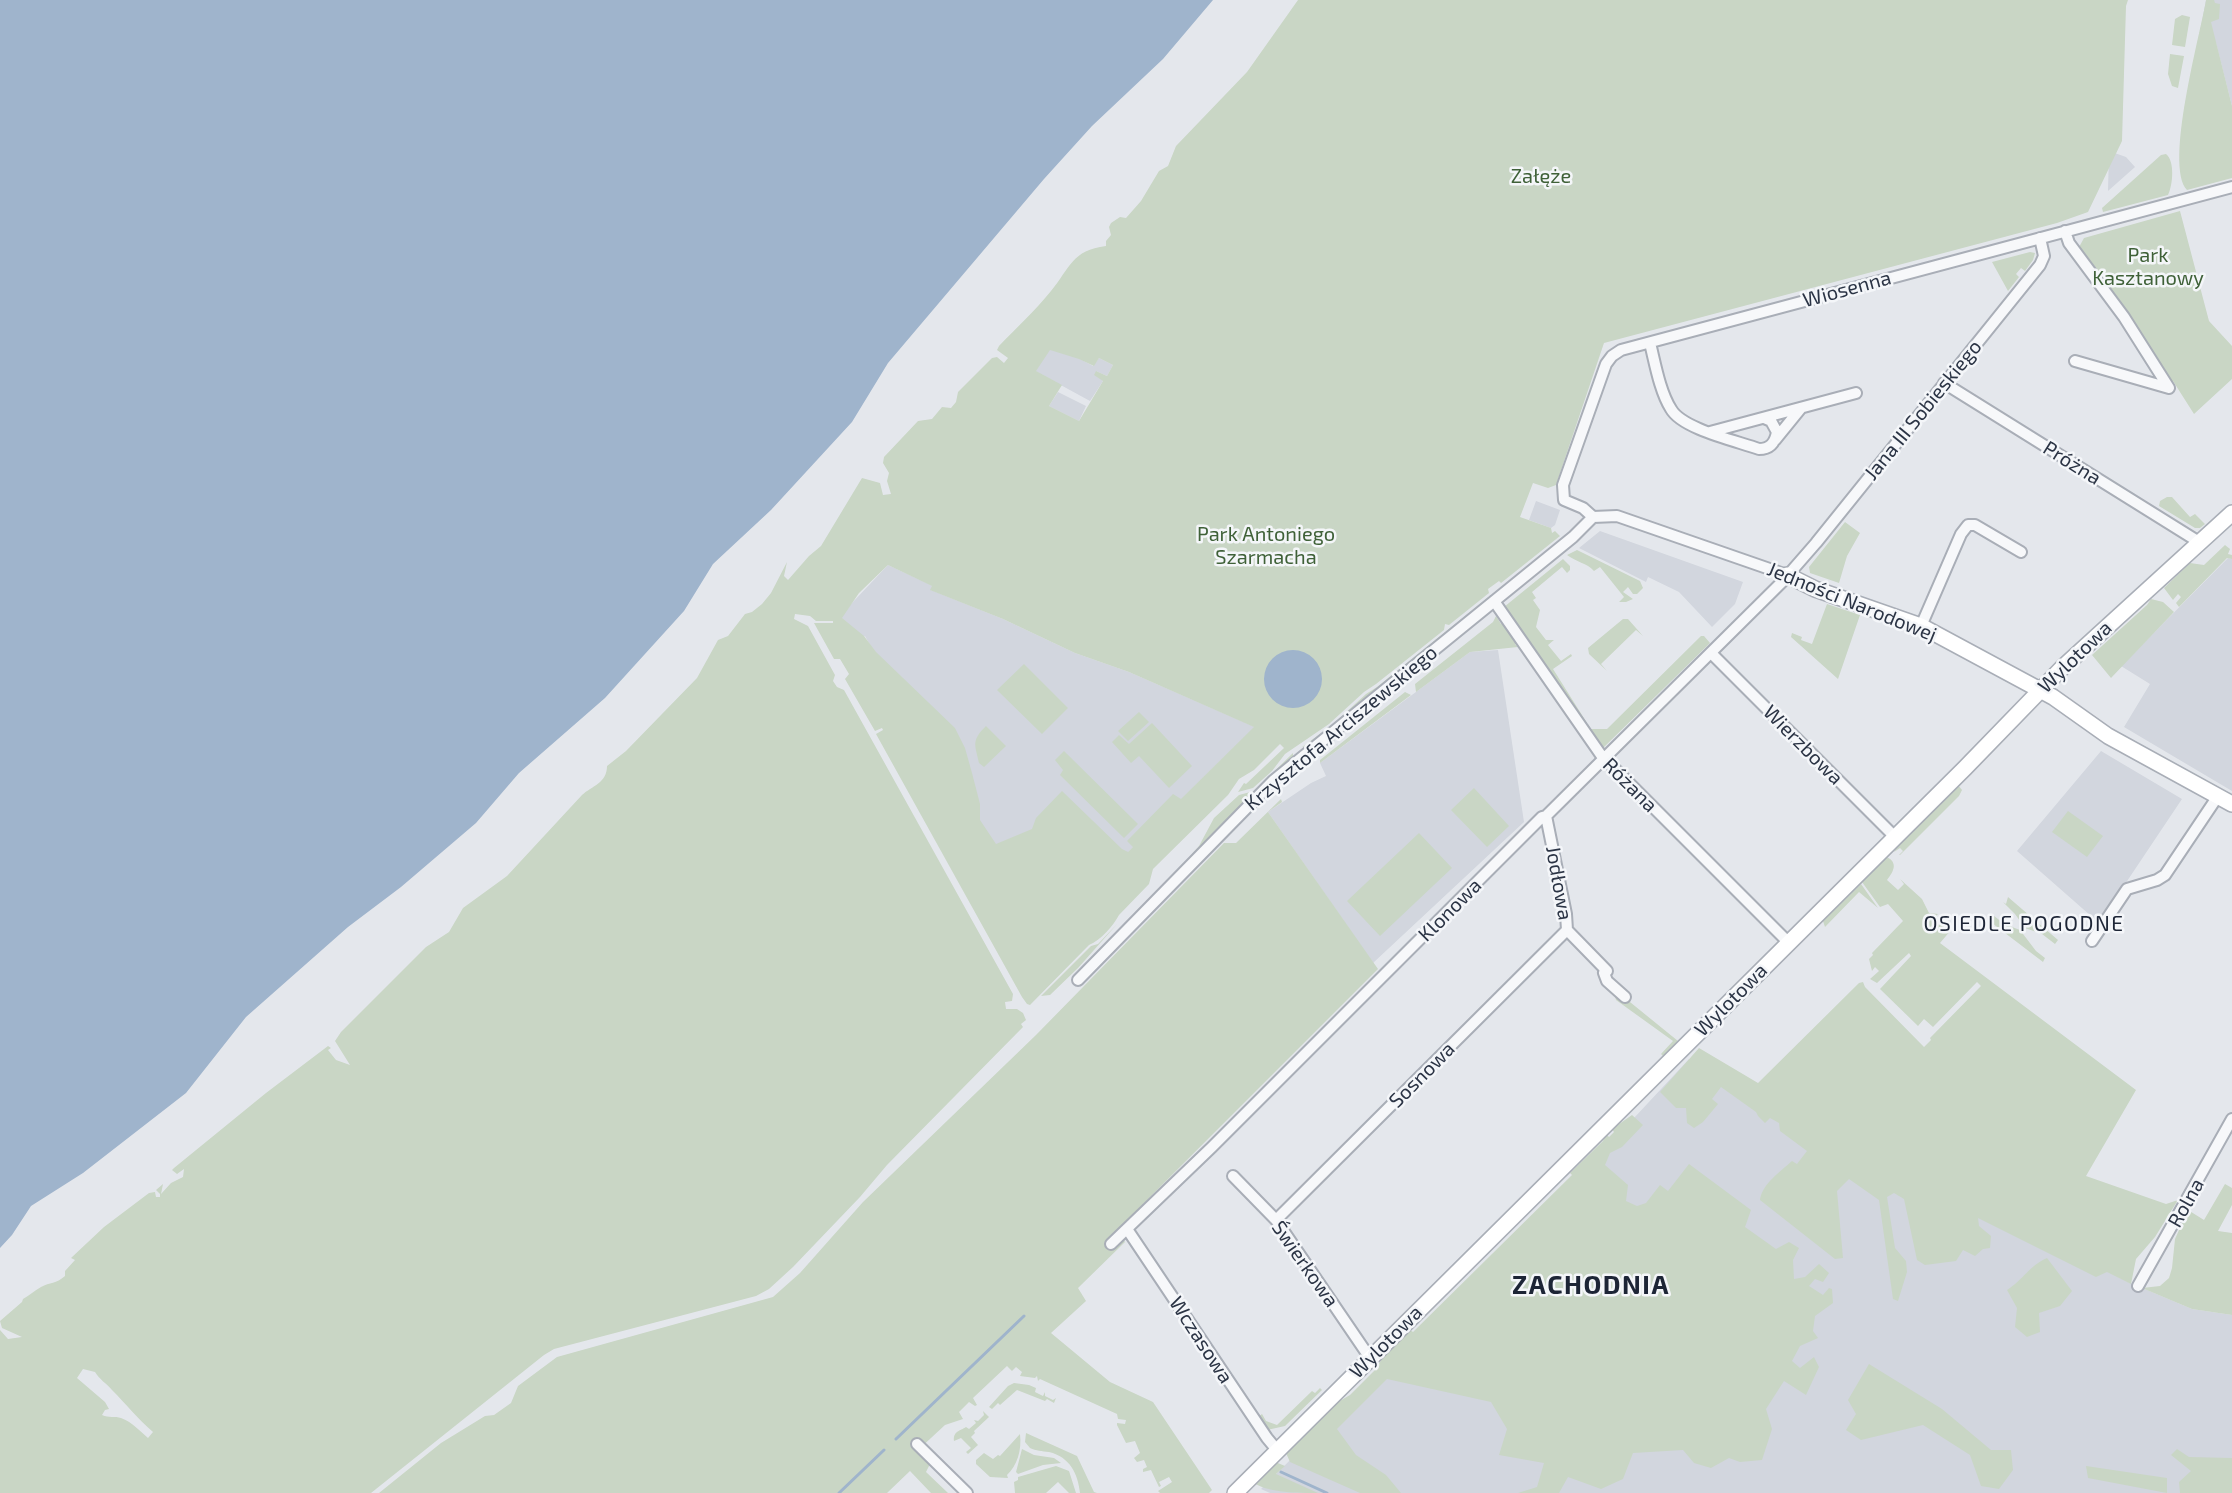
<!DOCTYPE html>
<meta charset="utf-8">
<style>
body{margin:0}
canvas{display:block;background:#e4e7ec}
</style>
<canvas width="2232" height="1493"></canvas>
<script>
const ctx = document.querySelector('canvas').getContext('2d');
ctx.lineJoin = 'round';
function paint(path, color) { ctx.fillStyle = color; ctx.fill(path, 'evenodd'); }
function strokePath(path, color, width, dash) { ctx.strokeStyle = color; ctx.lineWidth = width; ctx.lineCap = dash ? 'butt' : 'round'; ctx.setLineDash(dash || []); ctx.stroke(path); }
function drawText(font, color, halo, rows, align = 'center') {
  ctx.font = font + ' "Exo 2",sans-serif'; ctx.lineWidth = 5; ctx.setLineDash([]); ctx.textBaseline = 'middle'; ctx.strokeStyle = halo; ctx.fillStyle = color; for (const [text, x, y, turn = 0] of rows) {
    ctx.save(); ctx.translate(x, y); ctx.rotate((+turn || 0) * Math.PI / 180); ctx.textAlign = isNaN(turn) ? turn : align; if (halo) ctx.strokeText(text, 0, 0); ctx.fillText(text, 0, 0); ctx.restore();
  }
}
const built = new Path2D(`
 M2206,0H2232V106L2216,43L2197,47Z
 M2109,151L2126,157L2135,167L2108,191Z
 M1053,344L1093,366L1099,358L1113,365L1107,376L1096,371L1103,381L1090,401L1035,371Z
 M1058,392L1086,406L1079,421L1049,406Z
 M1536,501L1560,510L1555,525L1551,528L1529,520Z
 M1600,531L1743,582L1735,604L1712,627L1679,592L1648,577L1646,582L1579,548Z
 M2228,558L2232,559V791L2124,727L2150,684L2121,666Z
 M888,565L933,586L931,590L1003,619L1075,653L1129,672L1255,727L1034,945L865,636L852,644L834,622Z
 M1498,650L1524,822L1373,963L1268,812L1311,783L1326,776L1320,763L1470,652Z
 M2101,751L2182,799L2099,923L2017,851Z
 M1689,1059L2128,1282L2192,1309L2232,1315V1493H1270L1261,1489L1634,1118Z`);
const green = new Path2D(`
 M1298,0H2128L2126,6L2122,141L2088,212L2057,223L1604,343L1556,485L1548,488L1533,483L1520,517L1551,528L1552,533L1555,531L1560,536L1501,583L1499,581L1488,589L1489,593L1449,625L1445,624L1444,630L1376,684L1364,692L1329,724L1285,754L1272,771L1253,788L1238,792L1244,783L1246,784L1284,748L1280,744L1254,770L1239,779L1228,795L1153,869L1149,884L1119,915C1113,926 1101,940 1089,945L1030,1005L1027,1004L1022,997L876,734L883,730L882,728L875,731L845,679L849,674L840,659H834L814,623H833V621H816L810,616L795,614L794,619L808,626L835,675L833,681L837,687L844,690L1013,994L1012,1001L1005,1002L1006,1009H1017L1023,1013L1026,1020L1021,1024L1023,1027L887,1165L860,1197L793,1267L769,1289L756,1296L554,1349L544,1355L371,1493H0V1330L8,1339L22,1337L2,1328L0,1321L22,1302L23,1299C30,1295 34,1291 41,1287C50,1282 56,1284 65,1276V1271L75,1260L71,1258L104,1227L149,1193L155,1192L156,1197H160V1194L156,1190L163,1184L161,1194L171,1183L183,1177L184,1169L177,1174L172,1170L174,1168L266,1093L328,1046L331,1048L328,1050L336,1060L350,1065L335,1041L341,1032L426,947L449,932L463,908L507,876L582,795C592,786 607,783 607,766L626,751L697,678L718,640L728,636L745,614L752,612L762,604L771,593L787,562L784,576L788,580L809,556L821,546L862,478L880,483L883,495L891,494L887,481L889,473L883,463L884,457L918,421L932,419L942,407L951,408L956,402L958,392L992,358L997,357L1004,363L1008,358L997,350L999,346C1016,328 1035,311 1051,291C1070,268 1072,250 1106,246V241L1111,235L1109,227L1111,223L1120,217L1126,218L1141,201L1159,171L1168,166L1176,146L1247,72ZM1050,350L1079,359L1094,366L1099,358L1113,365L1107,376L1096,371L1094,375L1103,381L1079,421L1049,406L1062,385L1036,371ZM888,565L932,586L930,590L1003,619L1075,653L1129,672L1254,727L1181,799L1173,794L1127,841L1133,847L1128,852L1122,849L1062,791L1036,818L1032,829L996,844L980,820V804L972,773L965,748L955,728L876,652L864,636L842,618L859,593ZM83,1369L95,1372C100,1380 106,1383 112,1390C126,1404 138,1419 153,1432L148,1438C140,1431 132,1422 121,1418C115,1416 109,1418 102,1415L105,1410L109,1409L105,1402L77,1378Z
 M2206,0H2214L2215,3L2220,4L2219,19L2211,22L2232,106V178L2187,190C2164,165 2200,36 2206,0Z
 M2182,15L2190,17L2185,47L2172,45L2175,19Z
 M2170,54L2184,56L2178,88L2172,86L2168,74Z
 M2166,154C2175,161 2173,185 2168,195L2103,212L2102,208L2161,155Z
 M2180,211L2209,321L2232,346V379L2194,414L2173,381L2172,382L2078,249L2084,238Z
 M2030,252L2035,253L2033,260L2025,271L2021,268L2016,274L2019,277L2008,291L1992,262Z
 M2167,497H2172L2190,517L2195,514L2205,524L2200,528H2195L2159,506L2160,501Z
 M1845,522L1860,533L1847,556L1839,583L1810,573L1809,567Z
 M2225,545L2230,549L2228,554L2232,555V559L2227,558L2179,607L2176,603L2181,597L2178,594L2173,600L2164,588L2190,563L2204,565Z
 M1577,550L1640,581L1643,588L1637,594H1633L1628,587L1623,592L1633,599L1626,602H1619L1624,597L1600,567L1594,571C1587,563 1576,562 1567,555Z
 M1563,559L1570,566V570L1567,573L1562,567L1532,592L1536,598L1533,600L1540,610L1536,627L1546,640H1554L1548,645L1561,661L1571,654L1572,656L1553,669L1587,723L1583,725L1504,607Z
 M1491,595L1492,597L1308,746L1302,747L1331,726L1366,694L1377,687Z
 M2151,599L2163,602L2174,612L2111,678L2092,655L2147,605Z
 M1827,604L1860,615L1838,679L1791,637L1792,633L1802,637L1801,640L1812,644Z
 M1496,616L1501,624L1505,622L1518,642L1515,644L1518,647L1470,652L1416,692L1415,684L1493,622Z
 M1623,619H1628L1643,636L1636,630L1601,664L1607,671L1589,654L1588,648Z
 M1701,636H1704L1710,643L1603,748H1600L1584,726L1588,724L1591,729H1607Z
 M1024,664L1068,708L1042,734L997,690Z
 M1405,692L1411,695L1320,763V760Z
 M1139,712L1149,722L1128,741L1118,731Z
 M1152,723L1192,766L1169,788L1139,756L1131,763L1112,742L1119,735L1129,744Z
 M986,726L1006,746L984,767L979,763C975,744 971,741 986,726Z
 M1064,751L1138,824L1124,838L1060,775L1063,770L1055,760Z
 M1293,753V757L1191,855L1199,846L1214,818L1239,795L1254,791Z
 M1958,785L1962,790L1959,796L1900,855H1899L1903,851L1900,848L1894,852L1897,846Z
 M1474,788L1509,826L1487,847L1451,810Z
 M1281,799L1282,802L1268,812L1378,969L1117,1230L1125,1242L1078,1288L1086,1301L1051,1333L1110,1382L1153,1402L1212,1490L1209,1493H1160L1158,1491L1172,1482L1169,1477L1159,1482L1161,1486L1159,1487L1151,1470L1143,1472V1469L1147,1467L1144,1460L1137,1462L1134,1458L1140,1453L1135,1441L1126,1443L1117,1425V1423L1125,1424L1126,1420L1118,1419L1117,1414L1040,1379L1038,1381L1037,1376L1035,1378L1020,1376L1022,1372L1016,1367L1012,1371L1007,1366L973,1398L977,1405L975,1406L969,1402L959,1412L963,1419L945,1425L917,1451L930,1464L926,1472L948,1493H931L910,1471L887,1493H379L441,1443L485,1416L494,1415L511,1403L518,1386L557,1357L773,1297L800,1273L863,1202L1036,1035L1224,843H1236Z
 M2068,811L2103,836L2087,857L2052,832Z
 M1419,833L1452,868L1380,936L1347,901Z
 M1887,857C1898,863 1894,871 1887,880L1898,890L1904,884L1900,879L1922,899L1929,913L1938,914L1933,919L1939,925L1944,920L1950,926L1955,921L1957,923L1940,943L2136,1090L2086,1176L2166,1204L2178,1200L2155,1237L2136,1259L2131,1284L2107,1272L2096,1277L1978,1218L1979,1226L1991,1236L1990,1248L1983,1249L1975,1256L1963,1250L1956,1261L1925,1265L1917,1260L1904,1199L1894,1193L1887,1197L1895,1248L1906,1261L1907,1272L1898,1301L1893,1299L1879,1200L1849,1179L1837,1191L1843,1258L1835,1259L1760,1200C1762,1184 1780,1172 1792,1161L1797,1164L1807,1151L1780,1131L1779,1123L1770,1118L1765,1123L1758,1116L1756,1112L1721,1087L1712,1099L1718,1104L1703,1122L1694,1128L1687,1123L1686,1108H1676L1660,1092L1699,1048L1758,1083L1859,983L1863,982L1865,987L1924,1047L1931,1040L1930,1038L1981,986L1977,982L1933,1027L1924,1019L1918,1026L1880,989L1911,956L1909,953L1877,983L1870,979L1879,971L1875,967L1872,971L1869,959L1873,955L1872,953L1903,921L1888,904L1880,907L1862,882Z
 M1861,884L1878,908L1859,892L1825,927L1823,921Z
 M2008,897L2058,940L2055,944L2042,934L2025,928L2015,914L2003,902L2006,904Z
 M1993,915L2004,924L2020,930L2036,951L2045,958L2043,962L1988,920Z
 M1118,923L1078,968L1050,995L1041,996L1091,946L1098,944Z
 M1614,993L1625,998L1678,1041L1663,1056L1661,1054L1673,1041L1616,1000Z
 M1632,1115L1643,1125L1622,1147L1610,1153L1605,1165L1628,1185L1626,1201L1637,1206L1646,1203L1660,1185L1668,1191L1689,1164L1751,1210L1745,1227L1776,1249L1789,1242L1799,1248L1793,1260L1794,1279L1805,1277L1819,1264L1829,1273L1823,1282L1815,1279L1809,1286L1823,1295L1829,1288L1832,1289L1833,1303L1815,1316L1813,1331L1818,1338L1800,1346L1792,1361L1800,1368L1814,1357L1819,1367L1806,1395L1784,1381L1766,1409L1772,1429L1762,1460L1740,1462L1729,1458L1711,1468L1694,1463L1683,1450L1633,1453L1623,1479L1601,1489L1568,1477L1559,1493H1518L1537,1487L1544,1463L1499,1455L1507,1429L1491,1402L1387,1379L1337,1429L1356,1455L1386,1475L1401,1493H1360L1290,1462L1286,1453L1338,1402L1350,1395L1375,1370L1385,1354L1410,1330L1413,1332L1572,1175L1570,1173L1603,1141L1606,1134L1609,1137L1614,1132L1612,1129Z
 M2225,1184L2232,1188V1205L2218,1231L2232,1233V1315L2192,1309L2142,1288L2160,1286L2169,1278L2172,1268L2175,1239L2188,1210L2204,1220Z
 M2047,1258L2072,1291L2060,1306L2039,1313L2040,1332L2027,1337L2015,1327L2017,1308L2007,1290C2024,1279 2029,1266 2047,1258Z
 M1869,1364L1942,1409L1991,1450H2011L2013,1470L1999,1489L1981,1486L1970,1455L1923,1425L1861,1440L1846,1430L1856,1414L1848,1400Z
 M1014,1383L1029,1385L1036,1388L1035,1392L1043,1396L1045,1392V1396L1053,1400L1056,1398L1054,1403L1047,1399L1045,1401L1017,1390L1000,1405L998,1403L992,1409L989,1407L1008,1386Z
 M1320,1388L1322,1390L1285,1426L1267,1430L1258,1417L1262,1414L1266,1421L1277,1425L1312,1391L1315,1393Z
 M983,1411L989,1417L974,1431L975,1433L971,1437L978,1445L968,1454L966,1452L971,1448L961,1438L954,1441C953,1431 960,1431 966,1427L969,1429L976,1423L974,1420L978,1421L984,1415Z
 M1026,1433L1077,1456L1094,1492L1097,1493H1080C1078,1474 1070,1457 1049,1452C1042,1451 1036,1451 1030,1448L1025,1442Z
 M1020,1434C1022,1450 1017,1466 1007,1475L1008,1478L990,1477L976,1464V1460L984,1453L993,1459L998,1455L1000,1456Z
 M1022,1449L1034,1455L1054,1458L1061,1463L1043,1465L1018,1474L1016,1472Z
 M2177,1449L2189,1457L2232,1458V1493H2180L2179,1482L2191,1471L2171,1455Z
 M1273,1461L1285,1466L1276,1474L1318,1493C1299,1493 1269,1493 1254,1483Z
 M1056,1466L1069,1471L1076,1493H1069L1058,1482L1046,1493H1015L1014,1482L1018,1480V1477Z
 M2086,1466L2167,1478V1493L2088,1478Z`);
const water = new Path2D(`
 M0,0H1213L1163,59L1092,126L1044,179L888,363L852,422L771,510L713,564L684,611L605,698L519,773L476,823L401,887L348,927L246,1017L186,1093L83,1173L31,1206L12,1235L0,1248Z
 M1264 679a29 29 0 1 1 58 0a29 29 0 1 1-58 0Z`);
const stream = new Path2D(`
 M896,1439L1024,1316
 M1281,1472L1327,1493
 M839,1493L884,1450`);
const street = new Path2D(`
 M2065,231L2069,243L2124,317L2169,388L2075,361
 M1650,343C1655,363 1660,392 1671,409C1682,429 1737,441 1759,449C1770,449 1775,443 1777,432L1771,421L1764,418
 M1944,383L2199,542
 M1710,432L1856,393
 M1775,440L1801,408
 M1787,575L1617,516L1593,517L1583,508L1564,500L1563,485L1606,364L1612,356L1621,350L2232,187
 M1494,601L1601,755L1789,943
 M1921,626L1961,534L1968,525H1975L2021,552
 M1711,653L1895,837
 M1546,816L1566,914L1567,930L1607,971L1604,973L1607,981L1625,997
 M2092,941L2127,889L2157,880L2165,875L2218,796
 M1078,980L1273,781L1573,537L1593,517
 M1233,1176L1276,1220L1370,1358
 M1276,1220L1567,930
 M1127,1229L1267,1438L1277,1450
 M1111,1244L1212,1147L1542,817L1546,816L1782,582L1816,543L2040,265L2044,256L2040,238
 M2138,1286L2232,1119
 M917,1444L967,1493`);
const secondary = new Path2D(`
 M1787,575L1815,589L1921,626L2053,697L2108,736L2232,804
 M1235,1493L1965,768L2062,668L2232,513`);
const parkNames = [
 ["Załęże",1541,176],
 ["Park",2148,255],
 ["Kasztanowy",2148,278],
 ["Park Antoniego",1266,534],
 ["Szarmacha",1266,557]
];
const streetNames = [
 ["Wiosenna",1847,289,-15],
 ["Jana III Sobieskiego",1923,410,-51],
 ["Próżna",2072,463,32],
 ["Jedności Narodowej",1852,602,22],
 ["Wylotowa",2075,657,-44],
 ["Krzysztofa Arciszewskiego",1341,728,-40],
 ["Wierzbowa",1803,745,45],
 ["Różana",1630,785,45],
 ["Jodłowa",1559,883,80],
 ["Klonowa",1450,910,-45],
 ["Wylotowa",1731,1000,-45],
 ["Sosnowa",1422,1075,-45],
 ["Rolna",2186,1203,-61],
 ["Świerkowa",1305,1264,55],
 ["Wczasowa",1201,1340,57],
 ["Wylotowa",1386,1342,-45]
];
const neighbourhoodNames = [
 ["OSIEDLE POGODNE",2024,924]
];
const districtNames = [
 ["ZACHODNIA",1591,1285]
];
paint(built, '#d2d6de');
paint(green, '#c9d6c5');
paint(water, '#9fb4cc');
strokePath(stream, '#9fb4cc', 3);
strokePath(street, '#a9aeb7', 14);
strokePath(secondary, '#a9aeb7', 18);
strokePath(street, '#f7f8fa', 10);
strokePath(secondary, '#fff', 15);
drawText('20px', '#3f6138', '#f4f6f9', parkNames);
drawText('20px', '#2b3445', '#f4f6f9', streetNames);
ctx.letterSpacing = '1.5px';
drawText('21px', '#1d2536', '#f4f6f9', neighbourhoodNames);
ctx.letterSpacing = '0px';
ctx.letterSpacing = '1.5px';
drawText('bold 26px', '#1d2536', '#f4f6f9', districtNames);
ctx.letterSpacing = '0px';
</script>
